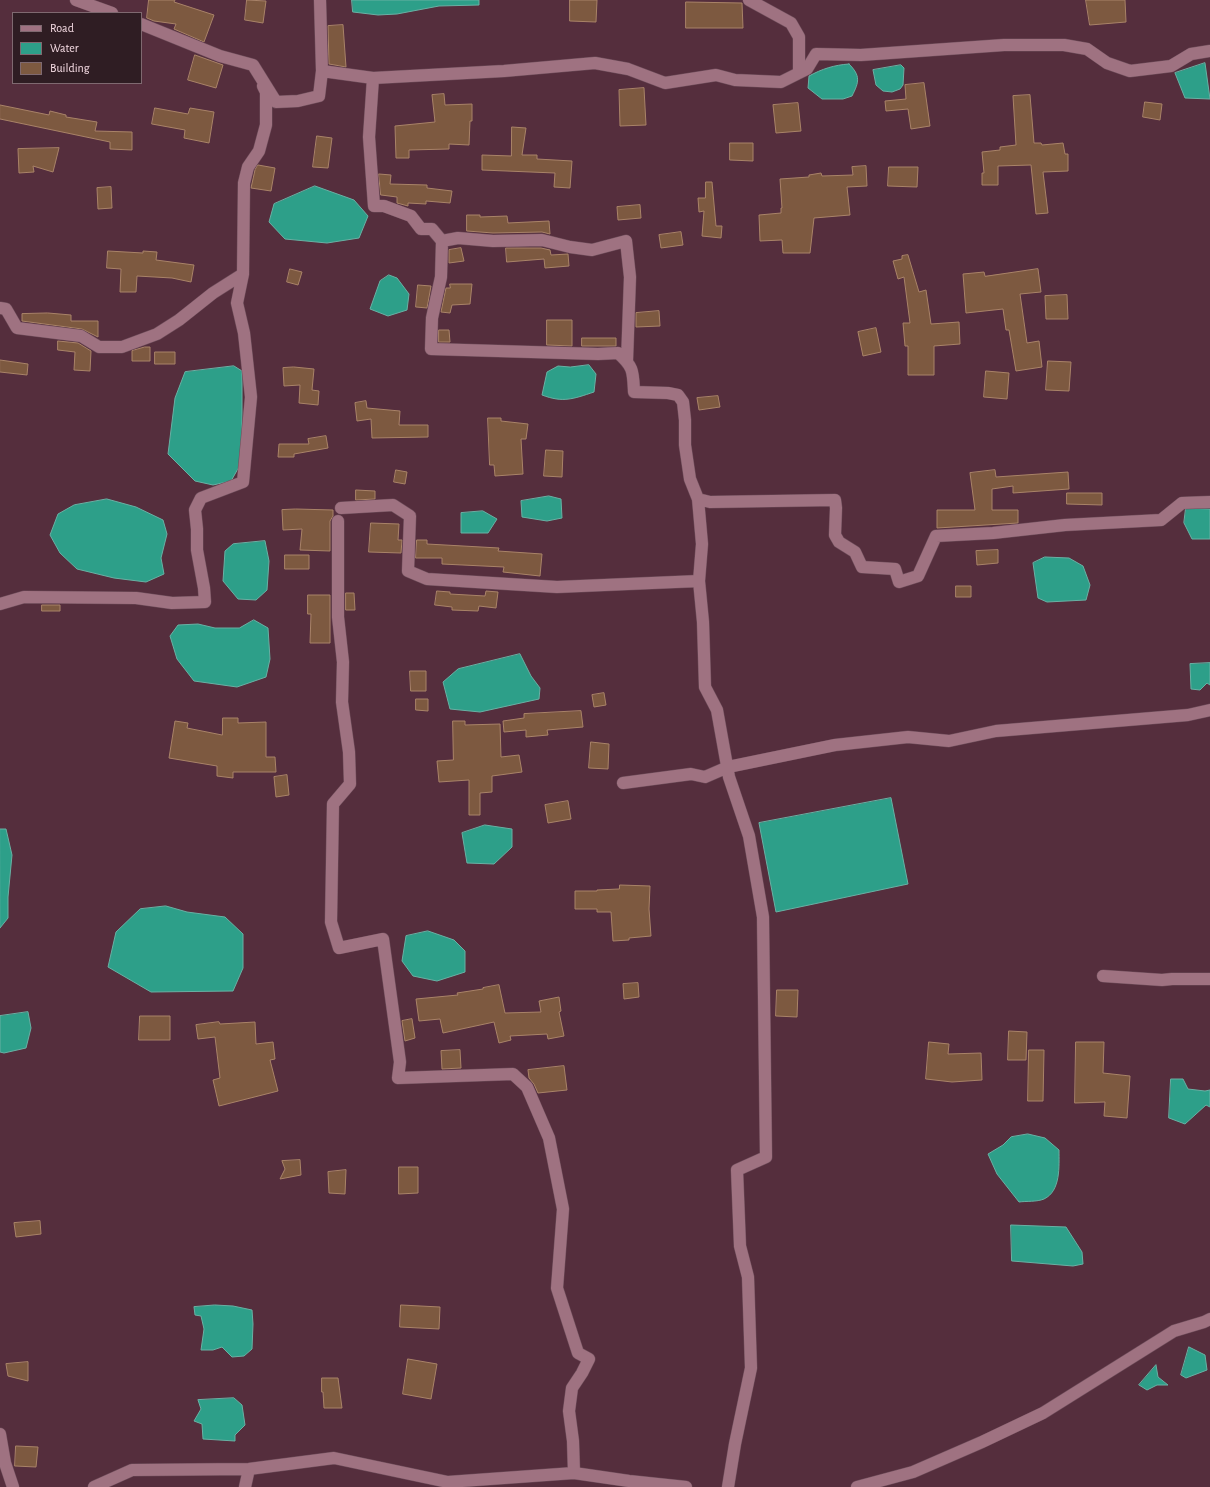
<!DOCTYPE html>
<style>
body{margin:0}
#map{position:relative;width:1210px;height:1487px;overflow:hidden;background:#552e3d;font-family:"Alegreya Sans",sans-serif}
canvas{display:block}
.legend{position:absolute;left:12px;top:12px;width:130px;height:72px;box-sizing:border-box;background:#2f1d23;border:1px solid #7f6970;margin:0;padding:5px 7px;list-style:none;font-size:12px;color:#f6dce4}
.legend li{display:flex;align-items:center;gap:8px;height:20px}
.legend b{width:20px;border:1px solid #7f6970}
</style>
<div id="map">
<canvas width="1210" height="1487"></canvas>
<ul class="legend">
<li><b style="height:5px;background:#9f7281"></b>Road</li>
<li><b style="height:11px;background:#2d9f89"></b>Water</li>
<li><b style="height:11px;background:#7d5940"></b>Building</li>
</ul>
</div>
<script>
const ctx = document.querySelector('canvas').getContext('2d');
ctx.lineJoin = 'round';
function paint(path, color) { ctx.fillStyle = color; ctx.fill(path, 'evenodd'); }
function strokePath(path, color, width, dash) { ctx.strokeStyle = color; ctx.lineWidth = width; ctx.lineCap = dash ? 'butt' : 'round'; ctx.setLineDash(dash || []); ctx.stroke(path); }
const water = new Path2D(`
 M352,0H479V5L439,6L397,14L378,15L353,12Z
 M1205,63L1210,99L1185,98L1175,73Z
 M849,64C861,76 859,82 852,96L843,99H822L808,88L809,76C822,69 834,65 849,64Z
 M901,65L904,68L903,85L900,89L892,92L883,91L876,85L873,70Z
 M315,186L354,200L368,216L359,238L327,243L285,239L269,222L274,204Z
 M389,275L397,278L409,294L407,310L388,316L370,309L380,281Z
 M589,365L596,374L594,392C573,399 563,403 542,395L547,372L558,366L570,367Z
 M234,366L242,371V434L239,467L231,481L213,485L195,481L168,454L175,398L185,372Z
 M549,496L561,499L562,518L547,521L522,517L521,501Z
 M107,499L136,507L163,520L167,534L161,558L164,574L146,582L114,578L77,569L60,553L50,535L58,514L74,505Z
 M1186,508L1210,509V539H1192L1184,523Z
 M483,511L497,519L488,533H461V513Z
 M265,541L269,561L267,590L256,600L238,599L223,581L225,551L233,544Z
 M1045,557L1069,558L1083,566L1090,585L1086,600L1047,602L1038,598L1033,563Z
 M254,620L268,628L270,659L266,677L237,687L194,681L177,659L170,636L178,625L198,624L215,628H239Z
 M520,654L531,676L540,688L539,699L480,712L450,709L443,682L458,669Z
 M1210,663V685L1207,683L1200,690L1191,689L1190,664Z
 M891,798L908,884L776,912L759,823Z
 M485,825L512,829V847L494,864L467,863L462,833Z
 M0,829H6L12,855L8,897V918L0,928Z
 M166,906L187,912L225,917L243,934V968L233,991L151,992L108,967L116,932L140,909Z
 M428,931L454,940L465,951V972L437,981L413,976L402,961L406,936Z
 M28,1012L31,1028L26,1048L4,1053L0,1052V1016Z
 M1171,1079H1183L1188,1089L1205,1091L1210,1090V1107L1206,1105L1185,1124L1169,1118Z
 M1028,1134L1045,1138L1059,1150C1059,1166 1061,1191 1044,1199C1037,1202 1026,1201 1019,1202L997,1174L988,1154L1003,1145L1011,1137Z
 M1011,1225L1066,1227L1082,1252L1083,1264L1073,1266L1012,1261Z
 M215,1305L233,1306L252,1310L253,1324L252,1349L244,1356L232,1357L222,1347L213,1350H201L204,1329L201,1316L195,1315L194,1307Z
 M1189,1347L1205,1355L1207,1370L1186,1378L1181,1375Z
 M1156,1365L1158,1377L1168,1385H1157L1147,1390L1139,1385Z
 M234,1398L242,1405L245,1425L235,1435V1441L203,1439L202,1424L194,1421L201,1409L198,1400Z`);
const building = new Path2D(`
 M149,0H175L174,2L214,15L204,42L174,29L176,24L154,21L147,18Z
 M247,0L266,1L263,23L245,20Z
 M570,0H597L596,22L570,21Z
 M1086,0H1125L1126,22L1090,25Z
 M686,2L742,3L743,28H686Z
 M343,25L346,67L329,64L328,26Z
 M195,55L223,65L216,88L188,80Z
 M924,83L930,126L911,129L908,109L886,111L885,101L906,99L905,85Z
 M644,88L646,125L620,126L619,90Z
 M444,94L445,105L472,104V121H470L469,145L449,144V149L409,150V158H396L395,126L435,122L432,95Z
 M1030,95L1034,143H1041L1042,145L1063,143L1065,154H1068V171L1043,172L1048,213L1036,214L1031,165L998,166V185H982V173H984L982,152L1000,150V147L1016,145L1013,96Z
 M1145,102L1162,104L1160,120L1143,117Z
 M798,103L801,131L776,133L773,105Z
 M0,105L49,115L50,111L66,115V117L97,122L95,131L132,132V150L110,149V142L0,119Z
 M155,108L188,114L190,108L214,112L209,143L184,138L185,130L152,124Z
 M512,127L526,128L522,155H537V159L572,161L570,188L554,187L555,173L482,170V155L511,156Z
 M317,136L332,138L328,168L313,167Z
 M730,143H753V161L730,160Z
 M59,148L53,172L33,166L34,172L19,173L18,149Z
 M258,165L275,168L271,191L251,188L255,170Z
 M866,166L867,186L847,187L850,215L814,218L810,253H783L782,240L760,241L759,215L781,213V208H782L780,179L809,177V175L821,173L822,176L853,175L852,167Z
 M889,167H918L917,187L888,186Z
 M379,174L391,175L390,184L427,185V188L452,191L450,203L426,201V204L408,203V206L397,203V197L381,195Z
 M706,182H712L716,226H722L721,238L702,236L704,211L699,212L698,198H705Z
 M111,187L112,208L98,209L97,188Z
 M640,205L641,218L618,220L617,207Z
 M467,215H480V217L507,216L508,223L549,221L550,234L542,232L493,233L467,231Z
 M681,232L683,245L661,248L659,235Z
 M461,248L464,261L449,263V250Z
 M506,248H541L550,250L551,255L568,254L569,266L545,268L544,259L507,262Z
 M108,251L143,253V251L157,252L156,260L194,265L191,282L172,278L137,276L136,292H120L121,269L107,268Z
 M908,255L919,292L926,290L931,324L959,322L960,344L934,346V375H908V346H905L903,323H910L904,277L898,279L893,261L902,259V256Z
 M290,269L302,272L298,285L287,282Z
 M1038,269L1041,292L1020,294L1027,343L1039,341L1042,367L1016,371L1009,330H1006L1003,309L966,313L963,274L984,272L985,276Z
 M450,284H472L470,304L452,305L450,313L441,312L446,288H450Z
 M418,285L431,286L427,308L416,307Z
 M1067,295L1068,319H1046L1045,296Z
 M659,311L660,326L636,327V313Z
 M48,313L71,315V321H98V337L82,329L22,321V314Z
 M547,320H572V346L547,345Z
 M876,328L881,352L863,356L858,332Z
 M439,330H449L450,342H439Z
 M582,338H616V346H582Z
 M58,341L78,343L91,351L90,371L74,370L75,352L58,350Z
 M145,347H150V361H132V351Z
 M155,352H175V364H155Z
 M0,360L28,364L27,375L0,372Z
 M1048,361L1071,362L1069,391L1046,390Z
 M294,367L314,369L312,390L319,391L318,405L299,403L300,385L284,386L283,368Z
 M986,371L1009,373L1007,399L984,397Z
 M718,396L720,407L699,410L697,398Z
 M366,401L367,408L400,411L399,425H428V437L372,438L371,419L357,421L355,403Z
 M488,418H501V421L528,424L526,439H521L523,474L495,476L494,465H490Z
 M326,436L328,448L294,454V457H278L279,444H309L308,439Z
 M546,450L563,451L562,477L544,476Z
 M396,470L407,472L405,484L394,482Z
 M995,470L996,477L1068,472L1069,489L1013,493V486L992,489V510H1018V523L937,528V510H975L970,473Z
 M356,490L375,491V499L356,500Z
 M1067,493H1102V505L1067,504Z
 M296,509L333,510V516L330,521V551L300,550L302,529L283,530L282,510Z
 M371,523L399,524L398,540H402L401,553L369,552Z
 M417,540H427V544L499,548L498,551L542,554L540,576L503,572L504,567L442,564V558H416Z
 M998,550V563L977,565L976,551Z
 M285,555H309V569H285Z
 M956,586H971V597H956Z
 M437,591L450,592V594L485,596L486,591L498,592L496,608L479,606L478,611L452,610V607L435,605Z
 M346,593H354L355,610H346Z
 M308,595H330V643H310L311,614H308Z
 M42,605H60V611H42Z
 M410,671H426V691H411Z
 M604,693L606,705L594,707L592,695Z
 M416,699H428V711L416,710Z
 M581,711L583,727L547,730L548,735L526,737V730L504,732L503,721L524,718V714Z
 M223,718H238V723L266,722V757H275L276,772H233V778L217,776V766L169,758L175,721L188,723L187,728L222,735Z
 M453,721H465V725L500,724L501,757L519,755L522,772L492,776V792L480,793V815H469V780L439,782L437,761L453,760Z
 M591,742L609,744L608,769L589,768Z
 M287,775L289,795L276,797L274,777Z
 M568,801L571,819L548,823L545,805Z
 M620,885L650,886L649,909L651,936L629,938V940L613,941L611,912H597V909H575V891H597V890L619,889Z
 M638,983L639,997L624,999L623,984Z
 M499,985L505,1013L541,1012L539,1001L559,997L561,1011L559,1012L564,1036L548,1039L547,1034L510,1036L511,1040L499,1043L494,1022L443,1033L440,1019L419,1021L416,999L458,995L457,993L483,989V988Z
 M777,990H798L797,1017L776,1016Z
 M140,1016H170V1040H139Z
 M412,1019L415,1038L405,1041L402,1021Z
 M219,1022L220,1024L255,1022L256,1044L273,1042L275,1059L270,1060L278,1091L219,1106L213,1080L220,1078L215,1037L198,1039L196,1025Z
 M1009,1031L1027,1032L1026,1060H1008Z
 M929,1042L949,1044L948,1054L981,1053L982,1080L952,1082L926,1079Z
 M1076,1042H1104L1103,1073L1130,1076L1127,1118L1104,1116L1105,1102L1075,1103Z
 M460,1050L461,1068L442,1069L441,1051Z
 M1029,1050H1044L1043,1101H1028Z
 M564,1066L567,1090L538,1093L534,1084L529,1078L528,1070Z
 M300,1160L301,1175L280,1179L285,1169L282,1161Z
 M399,1167H418V1193L399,1194Z
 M346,1170L345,1194L329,1193L328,1172Z
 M40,1221L41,1234L16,1237L14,1223Z
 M401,1305L440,1307L439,1329L400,1327Z
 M408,1359L437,1364L431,1399L403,1394Z
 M28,1362V1381L8,1376L6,1364Z
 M322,1378H338L342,1408H324L323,1392H322Z
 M16,1446L38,1447L36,1467L15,1466Z`);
const street = new Path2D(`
 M76,0L112,13
 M320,0L322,71
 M749,0L791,23L799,37V73
 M141,24L220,56L253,65L276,102L298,101L319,96L322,71L373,78L504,71L595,63L628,69L665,83L716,75L735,80L781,82L807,69L816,54L861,55L1004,45H1064L1087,49L1107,63L1130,71L1171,66L1191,54L1210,51
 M373,78L369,137L374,206H384L411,216L421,229H432L442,241L441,277L432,318L431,349L598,354L618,353C634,367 633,372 634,392L668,393L678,395L683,402L685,420V445L690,479L698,499L702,544L699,581L703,622L705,687L717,710L729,777L749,836L763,917L766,1157L737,1170L740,1246L748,1277L751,1368L735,1444L728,1487
 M442,241L458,238L493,241L542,240L570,247L592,250L626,241L630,277L627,361
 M0,308L6,309L17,328L81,336L99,347H122L157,334L179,320L213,293L243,274
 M698,499L710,502L835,500L836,508L835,535L839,542L855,552L862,567L895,569L899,582L918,576L936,536L993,533L1065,525L1161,520L1182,503L1210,502
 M341,508L393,505L410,516L408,571L427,579L557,587L699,581
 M338,521V617L343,662L342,702L349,752L350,784L333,804L331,922L339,948L383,939L400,1062L398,1078L513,1074L527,1087L549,1138L563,1209L557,1288L578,1353L589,1359L582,1373L572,1388L569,1411L573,1441L574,1473
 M0,604L24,597L136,598L172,603L205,602L204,588L197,550V529L195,510L201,498L243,482L251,397L244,333L237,303L243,274L244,183L248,167L259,151L266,125V92L263,86
 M623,783L691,774L705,777L728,767L835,745L908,737L949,741L996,731L1188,715L1210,710
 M1103,976L1162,980L1172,979H1210
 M0,1434L5,1463L13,1487
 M94,1487L132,1470L249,1469L334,1458L448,1482L574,1473L629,1481L686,1487
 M245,1487L249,1469
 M857,1487L913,1472L982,1442L1043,1413L1174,1331L1204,1322L1210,1319`);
paint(water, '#2d9f89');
strokePath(water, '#69b1a4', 1);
paint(building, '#7d5940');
strokePath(building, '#a98368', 1);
strokePath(street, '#6e4d5a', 13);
strokePath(street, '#9f7281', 12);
</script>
